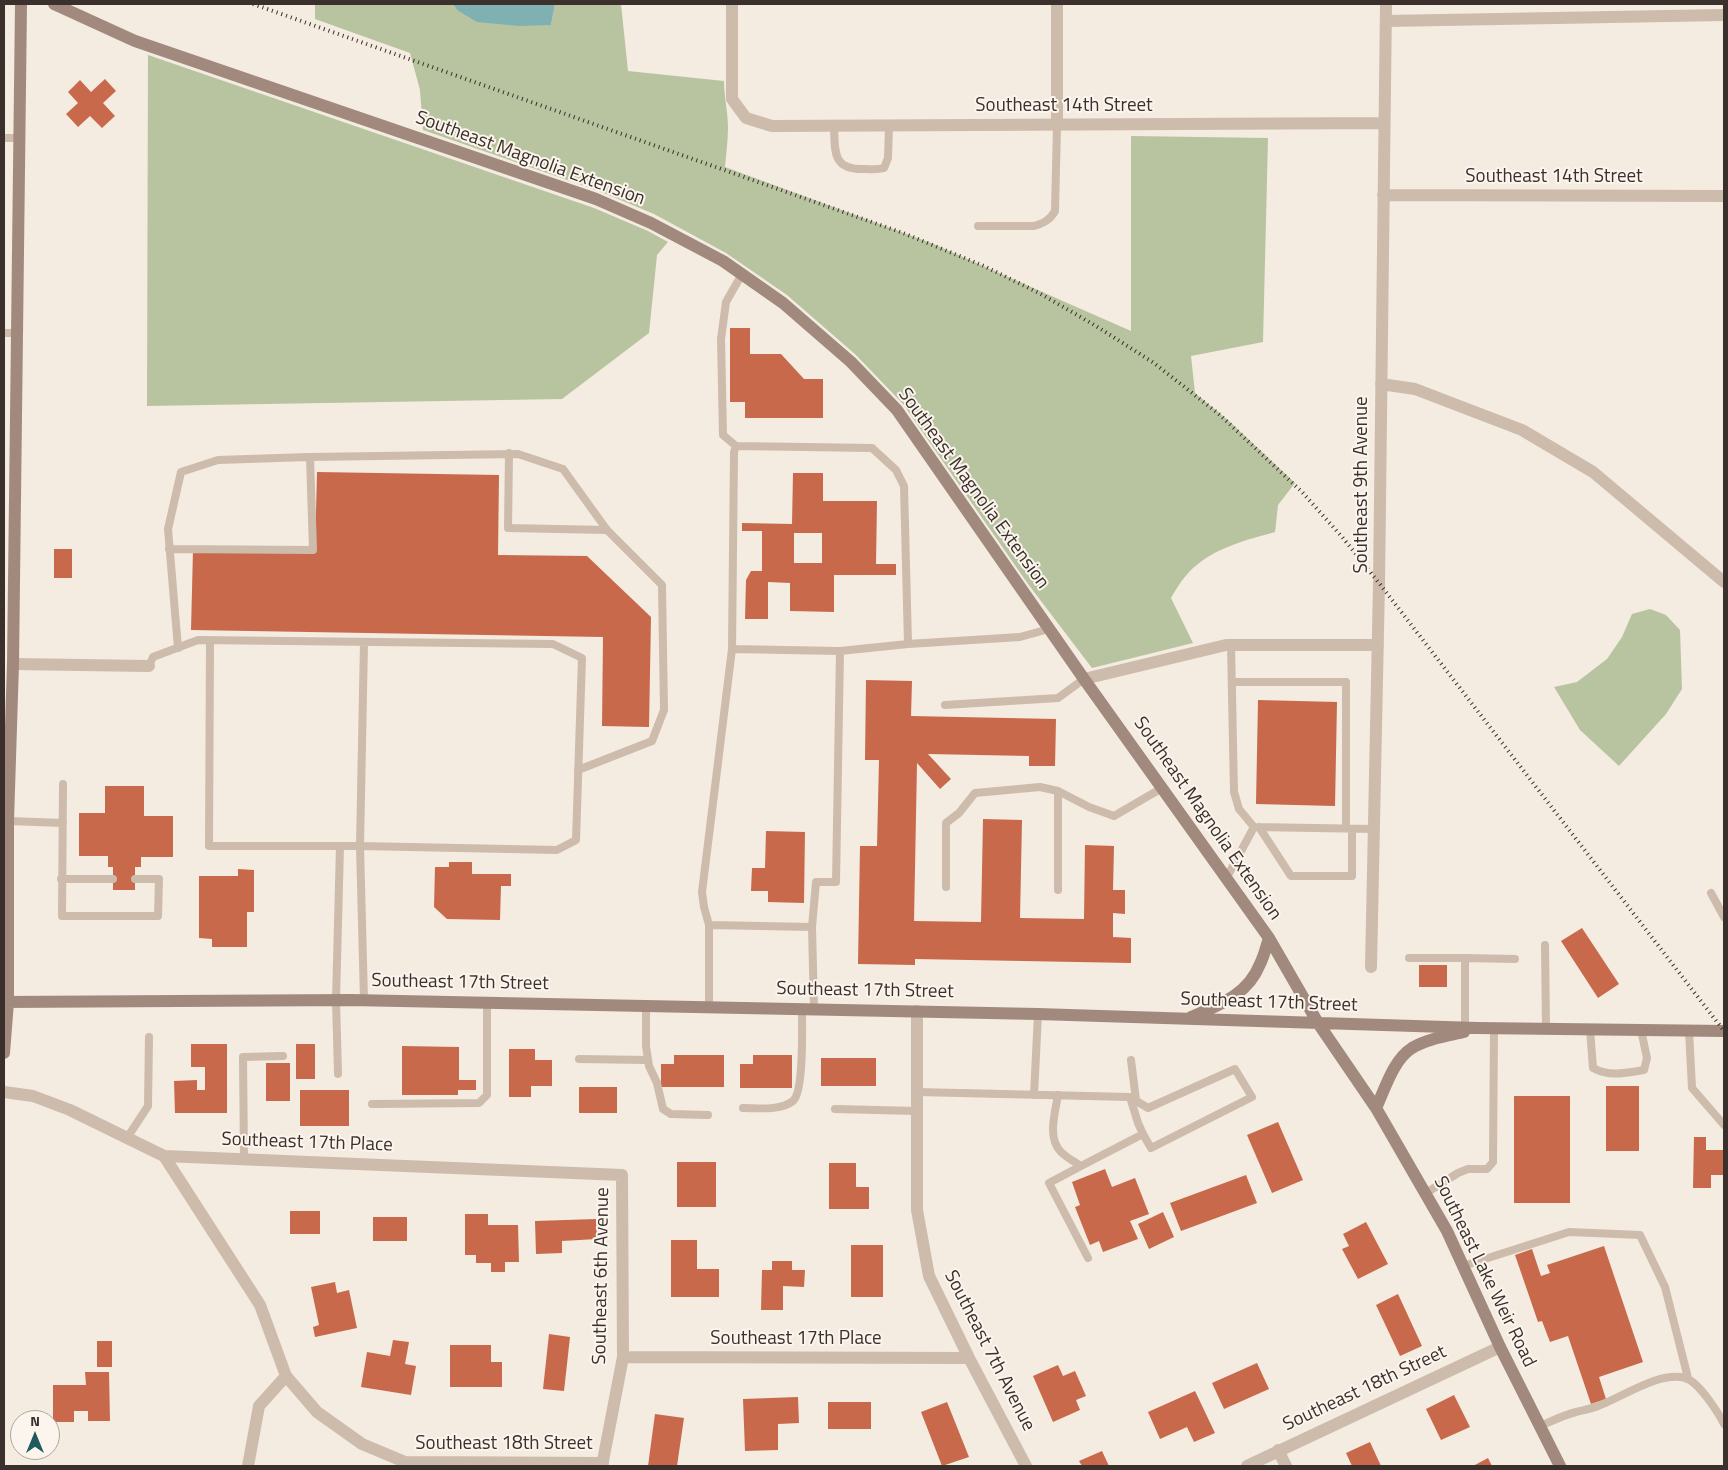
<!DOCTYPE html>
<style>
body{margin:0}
#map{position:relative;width:1728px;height:1470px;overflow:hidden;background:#f4ebe1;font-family:"Titillium Web",sans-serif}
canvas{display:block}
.frame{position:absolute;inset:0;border:5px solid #3b302b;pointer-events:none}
.north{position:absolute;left:10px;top:1410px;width:50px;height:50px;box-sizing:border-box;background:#fbf5ee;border:1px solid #aea6a0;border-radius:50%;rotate:0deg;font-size:14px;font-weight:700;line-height:20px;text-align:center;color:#3b302b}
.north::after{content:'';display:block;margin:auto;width:18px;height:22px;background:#1f5a5e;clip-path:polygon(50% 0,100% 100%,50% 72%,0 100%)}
</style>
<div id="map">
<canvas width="1728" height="1470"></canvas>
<div class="frame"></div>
<div class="north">N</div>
</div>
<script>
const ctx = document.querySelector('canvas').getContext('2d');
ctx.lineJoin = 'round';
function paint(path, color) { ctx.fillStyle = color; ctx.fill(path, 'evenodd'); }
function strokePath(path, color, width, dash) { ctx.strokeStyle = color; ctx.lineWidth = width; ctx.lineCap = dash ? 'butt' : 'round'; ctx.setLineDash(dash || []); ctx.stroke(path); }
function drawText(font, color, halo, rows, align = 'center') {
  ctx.font = font + ' "Titillium Web",sans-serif'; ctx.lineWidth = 4; ctx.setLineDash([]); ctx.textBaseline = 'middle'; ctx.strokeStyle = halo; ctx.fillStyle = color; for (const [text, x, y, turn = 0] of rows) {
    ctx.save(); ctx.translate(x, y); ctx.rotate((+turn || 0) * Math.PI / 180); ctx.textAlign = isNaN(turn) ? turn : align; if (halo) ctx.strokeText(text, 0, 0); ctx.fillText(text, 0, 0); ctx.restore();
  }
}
const green = new Path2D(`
 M315,4H453L457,10L551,25L555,4H621L628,71L724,81C724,97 728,112 728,128C728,141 726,154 725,167L931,243L1131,331V136L1268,138L1263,342L1191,356L1195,393L1229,421L1295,483L1278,505L1275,532C1242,541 1206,550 1184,578C1179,584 1175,591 1171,598L1193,643L1092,668L1028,584L903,404L856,355L787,295L726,253L654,214L599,191L423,130L420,90L410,53L315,19Z
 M148,55L594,208L648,231L668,242L657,255L649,333L562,399L147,406Z
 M1650,609L1666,615L1680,630L1682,689L1666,714L1619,766L1580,730L1554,687L1577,682L1607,659L1622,637L1632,614Z`);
const water = new Path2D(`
 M453,4H555L551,25L519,26L477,22L457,10Z`);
const building = new Path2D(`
 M105,79L116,91L103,103L115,116L102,128L90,116L78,127L66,114L78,103L68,92L80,80L91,92Z
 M730,328H750V354H781L804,379H823V418H745V402H730Z
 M317,472L499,475L498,555L587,556L651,617L649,727L602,726L603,637L191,630L193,550L315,552Z
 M793,473H823V501H877L876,564H896V575H834V612L790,611V583L768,582V619H745L746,580L751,571H762V531H742V523L792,524ZM794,533H822V563H794Z
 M54,549H72V578H54Z
 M866,680L912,681L911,716L1056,719L1055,766H1029V756L928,754L951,779L940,789L917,763L914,921L981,922L983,819L1022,820L1020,918L1084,919L1085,845L1114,846L1113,890H1125V914L1113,913V937L1131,938V963L915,959V965L858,964L860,846H877L879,760H865Z
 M1258,700L1337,702L1335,806L1256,804Z
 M105,786H144V816H173V857H141V867H135V890H113V867H108V856H79V813H105Z
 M766,831L805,832L804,903L768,902V891H751L752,868H765Z
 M449,862H472V874H511V886H501L500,920L447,919L434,907L435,867H449Z
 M238,869L254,870V912H247V947H212V939L199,938V876H238Z
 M1582,928L1619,984L1598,998L1561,941Z
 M1419,965H1447V987H1419Z
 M191,1044H227V1113H175L174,1081L197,1080V1090H205V1067H191Z
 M296,1044H315V1079H296Z
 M402,1046L459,1047V1080H476V1090H458V1095H402Z
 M509,1049H535V1060H552V1086H531V1097H509Z
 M674,1055H724V1087H661V1064H674Z
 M753,1055H792V1088H740V1064H753Z
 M821,1058H876V1086H821Z
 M266,1063H290V1101H266Z
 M1606,1086H1639V1151H1606Z
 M579,1087H617V1113H579Z
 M300,1090H349V1126H300Z
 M1514,1096H1570V1203H1514Z
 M1278,1122L1303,1180L1272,1193L1247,1135Z
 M1694,1137H1706V1150H1724V1175H1711V1188H1693Z
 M677,1162H716V1207H677Z
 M829,1163H856V1187H869V1209H829Z
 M1105,1169L1112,1187L1135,1178L1149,1214L1130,1221L1138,1239L1103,1252L1099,1241L1090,1245L1075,1207L1080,1205L1072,1182Z
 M1246,1175L1257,1203L1181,1231L1170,1203Z
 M290,1211H320V1234H290Z
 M1163,1212L1174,1237L1149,1249L1138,1224Z
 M465,1214H488V1225H518L519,1262H505V1272H491V1263H476V1255H465Z
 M373,1217H407V1241H373Z
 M596,1219L597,1239L562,1241V1253L536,1254L535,1221Z
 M1366,1222L1388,1264L1358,1279L1342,1249L1349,1246L1343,1234Z
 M671,1240H697V1269H719V1297H671Z
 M851,1245H883V1297H851Z
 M1604,1246L1643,1362L1599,1377L1606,1399L1591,1404L1568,1336L1550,1342L1542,1321L1538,1322L1515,1255L1532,1249L1541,1276L1550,1273L1547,1265Z
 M772,1261H792V1270H805L804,1287L783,1286V1310H761L762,1270H772Z
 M335,1282L337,1293L349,1290L357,1328L315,1337L313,1327L319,1325L311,1287Z
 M1398,1294L1422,1346L1400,1356L1376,1305Z
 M549,1334L570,1337L564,1391L543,1389Z
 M393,1340L409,1342L405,1364L416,1366L411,1395L361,1387L367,1352L390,1356Z
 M97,1341H112V1367H97Z
 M450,1345H491V1362H502V1387H450Z
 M1257,1363L1269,1389L1224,1409L1212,1383Z
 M1058,1365L1063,1376L1075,1371L1086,1396L1076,1400L1080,1410L1053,1422L1033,1376Z
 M85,1372H109L110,1421H88V1411H74V1422H53V1385H86Z
 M1195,1391L1215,1433L1194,1442L1187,1427L1160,1439L1148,1412Z
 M1454,1395L1470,1427L1441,1440L1426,1409Z
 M798,1397L799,1423L778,1424V1450L745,1451L743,1399Z
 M828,1402H871V1429H828Z
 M947,1402L969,1457L942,1466L921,1412Z
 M655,1414L684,1418L677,1466H648Z
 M1370,1442L1381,1466H1352L1346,1453Z
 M1102,1451L1109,1466H1082L1079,1461Z
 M1488,1458L1492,1466H1473Z`);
const lane = new Path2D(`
 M834,126C835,151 832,170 864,169C871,169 877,170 884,168L888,158L889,126
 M4,138H20
 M978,226H1034C1044,223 1050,220 1055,211L1057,125
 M4,333H17
 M736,446L723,435L721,339L726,302L742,274
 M509,453L508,528L607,530
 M169,549L313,550L310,457
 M364,642L360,846L364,1000
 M1231,645L1234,792L1239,809L1254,827L1374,829
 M178,648L168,529L181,472L218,460L308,457L518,454L563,469L607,530L662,585L664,710L652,741L578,770
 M840,651L908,644
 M149,666L153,657L198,640L553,644L582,658L576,840L557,850L360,846H209L210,641
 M1232,682H1346V828
 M945,705L1058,698L1084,679
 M63,784L62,916H158L159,879H135
 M1058,791V890
 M8,821L63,823
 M1259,827L1291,876H1352V829
 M61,879H113
 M1226,879L1254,827
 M946,887V823L959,813L975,793L1040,787L1058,791L1089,807L1114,816L1162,788
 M1711,893L1724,917
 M709,925L704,907L702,892L732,649
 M812,927L816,882H836L840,651L732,649L734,452L736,446L872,448L896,470L904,486L908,644L1020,637L1049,629
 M1545,945L1546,1029
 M1409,958H1465V1028
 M1465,958L1515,959
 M646,1005V1046L649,1066L657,1083L663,1109L671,1114L708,1115
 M709,1007V925L812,927L814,1009
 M1590,1029L1593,1068C1609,1077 1626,1073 1644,1070L1647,1058L1641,1030
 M1689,1031L1692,1088L1724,1125
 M579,1059L648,1060
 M1131,1060L1136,1100
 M338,1074L336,1000L340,846
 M917,1092L1130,1097L1148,1108L1235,1069L1252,1097L1151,1148L1143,1134L1081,1166C1075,1162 1067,1158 1061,1152C1047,1138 1055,1113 1058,1095
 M1034,1095L1038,1014
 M1130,1097L1138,1123L1143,1134
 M372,1104L479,1103L487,1095V1002
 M743,1108C758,1108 780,1111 793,1101C804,1092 802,1025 802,1009
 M835,1109L917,1111
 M127,1138L148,1106L149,1037
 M244,1159L243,1057L283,1056
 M1081,1166L1049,1183L1088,1258
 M1426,1193L1458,1173L1468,1169H1487L1493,1162L1494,1028
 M1463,1266L1569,1232L1640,1235L1665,1287L1688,1378
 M1540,1426C1552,1421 1564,1415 1576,1412C1583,1410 1591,1409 1598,1406C1623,1397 1659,1371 1685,1378C1698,1381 1718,1412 1724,1424`);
const street = new Path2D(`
 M732,4V99L746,118L772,126L1384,123
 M1386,21L1724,15
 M1057,125V4
 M1383,195L1724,196
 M1381,384L1415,389L1522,430L1593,472L1724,582
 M13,664L149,666
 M1084,679L1226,645H1378
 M1371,967L1379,583L1386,4
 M917,1011V1210L929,1276L969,1358L1026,1466
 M4,1092L33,1096L70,1110L164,1156L622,1175L623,1357L602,1466
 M164,1156L260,1305L286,1376L259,1406L248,1466
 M623,1357L969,1358
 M286,1376L317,1412L362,1444L405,1462L603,1463
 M1278,1450L1286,1466
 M1247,1466L1500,1347`);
const secondary = new Path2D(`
 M54,4L135,41L596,199L651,223L723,261L783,303L851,362L897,410L1084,679L1269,938L1318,1023L1376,1108L1447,1231L1500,1347L1560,1466
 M4,1002L351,1000L1038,1014L1477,1028L1724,1031
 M1191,1017C1219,1005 1248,995 1260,964C1264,956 1266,947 1269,938
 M4,1053L8,1002V821L13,664L21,4
 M1376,1108C1385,1089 1393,1060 1412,1048C1427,1039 1447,1036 1464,1032`);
const rail = new Path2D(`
 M253,4L903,233L984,266L1039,293L1096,326L1154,363L1220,415L1302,492L1343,538L1379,583L1724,1031`);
const streetNames = [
 ["Southeast 14th Street",1064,106],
 ["Southeast Magnolia Extension",530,159,20],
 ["Southeast 14th Street",1554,177],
 ["Southeast 9th Avenue",1362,485,-90],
 ["Southeast Magnolia Extension",973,489,54],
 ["Southeast Magnolia Extension",1207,819,55],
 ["Southeast 17th Street",460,983,1],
 ["Southeast 17th Street",865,991,1],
 ["Southeast 17th Street",1269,1003,2],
 ["Southeast 17th Place",307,1143,2],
 ["Southeast Lake Weir Road",1484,1272,64],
 ["Southeast 6th Avenue",602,1276,-89],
 ["Southeast 17th Place",796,1339],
 ["Southeast 7th Avenue",989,1351,63],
 ["Southeast 18th Street",1365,1389,-25],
 ["Southeast 18th Street",504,1444]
];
paint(green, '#b8c4a0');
paint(water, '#7fb0b2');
paint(building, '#c8694b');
strokePath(lane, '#cdbbac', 8);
strokePath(street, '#cdbbac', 12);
strokePath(secondary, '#a18a7d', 12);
strokePath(rail, '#3b302b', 4, [1, 4]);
drawText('19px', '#3b302b', '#fbf5ee', streetNames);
</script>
